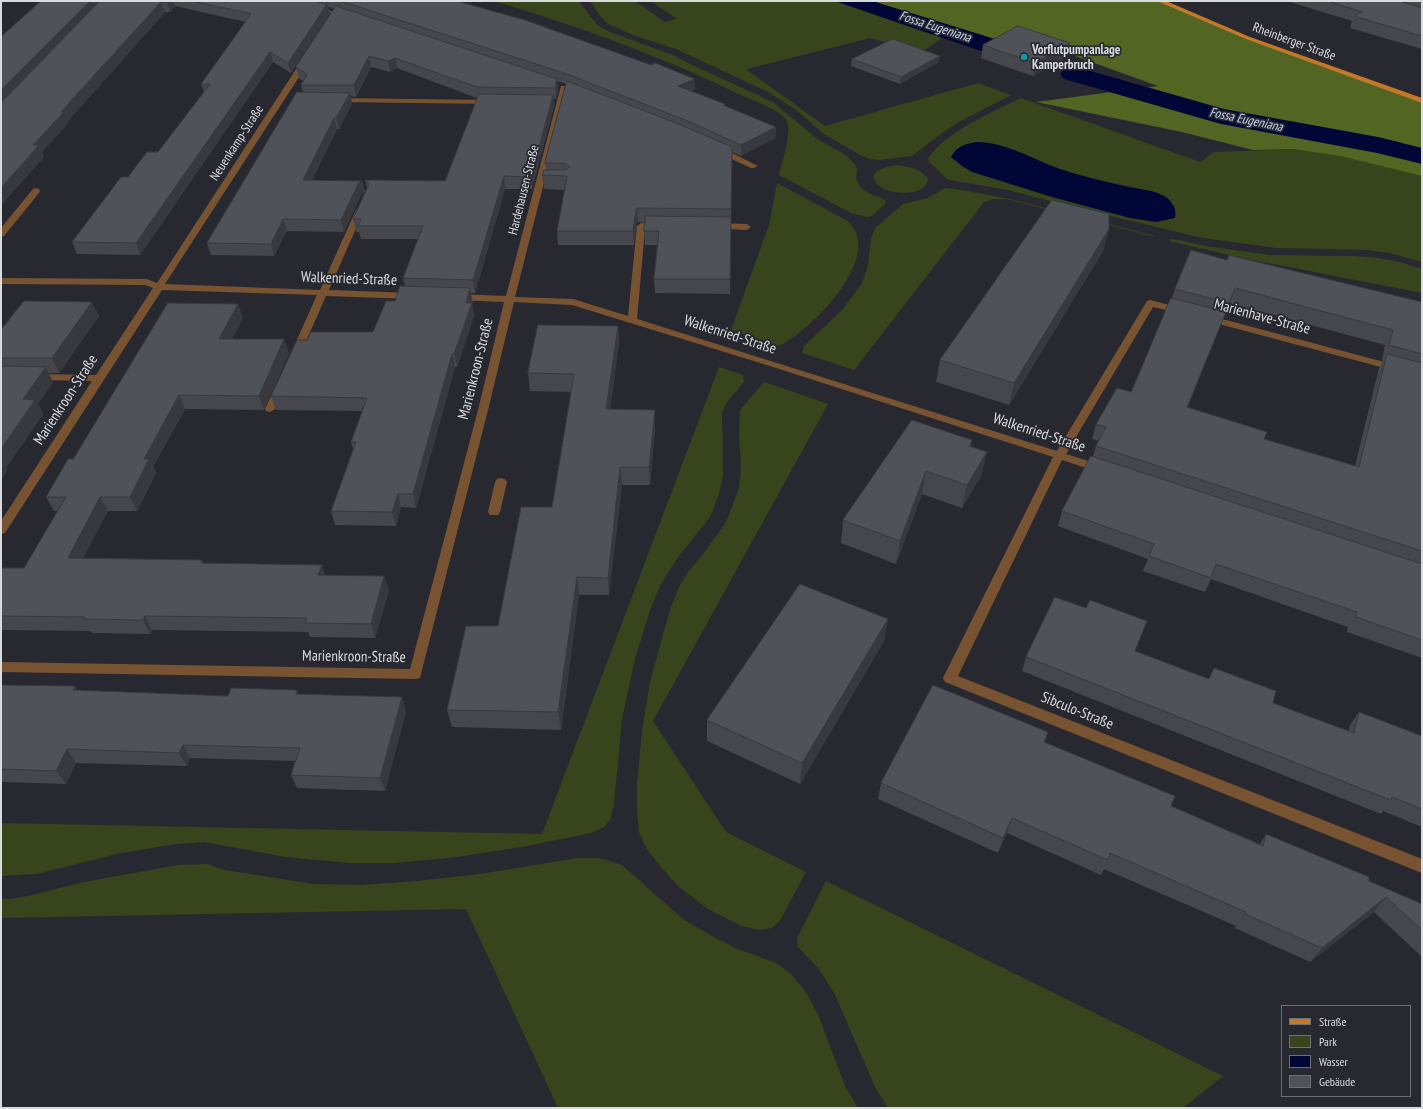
<!DOCTYPE html>
<meta charset="utf-8">
<style>
body{margin:0}
#map{position:relative;width:1423px;height:1109px;overflow:hidden;background:#282930;font-family:"PT Sans Narrow",sans-serif}
canvas{display:block}
.frame{position:absolute;inset:0;border:2px solid #dadbdf;pointer-events:none}
.legend{position:absolute;left:1281px;top:1005px;width:130px;height:92px;box-sizing:border-box;background:#282930;border:1px solid #6f7076;margin:0;padding:5px 7px;list-style:none;font-size:12px;color:#dadbdf}
.legend li{display:flex;align-items:center;gap:8px;height:20px}
.legend b{width:20px;border:1px solid #6f7076}
</style>
<div id="map">
<canvas width="1423" height="1109"></canvas>
<div class="frame"></div>
<ul class="legend">
<li><b style="height:5px;background:#c4782a"></b>Straße</li>
<li><b style="height:11px;background:#38441b"></b>Park</li>
<li><b style="height:11px;background:#000736"></b>Wasser</li>
<li><b style="height:11px;background:#505259"></b>Gebäude</li>
</ul>
</div>
<script>
const ctx = document.querySelector('canvas').getContext('2d');
ctx.lineJoin = 'round';
function paint(path, color) { ctx.fillStyle = color; ctx.fill(path, 'evenodd'); }
function strokePath(path, color, width, dash) { ctx.strokeStyle = color; ctx.lineWidth = width; ctx.lineCap = dash ? 'butt' : 'round'; ctx.setLineDash(dash || []); ctx.stroke(path); }
function drawText(font, color, halo, rows, align = 'center') {
  ctx.font = font + ' "PT Sans Narrow",sans-serif'; ctx.lineWidth = 3.5; ctx.setLineDash([]); ctx.textBaseline = 'middle'; ctx.strokeStyle = halo; ctx.fillStyle = color; for (const [text, x, y, turn = 0] of rows) {
    ctx.save(); ctx.translate(x, y); ctx.rotate((+turn || 0) * Math.PI / 180); ctx.textAlign = isNaN(turn) ? turn : align; if (halo) ctx.strokeText(text, 0, 0); ctx.fillText(text, 0, 0); ctx.restore();
  }
}
const green = new Path2D(`
 M494,1H579L593,20L600,27L610,32L673,55L690,64L758,95L774,103L816,138L847,156L856,166L857,169L856,178L860,187L870,194L884,199L886,203L872,216L867,217L851,213L779,175C782,163 792,132 787,121C781,110 754,101 743,96C663,57 579,26 494,1Z
 M590,1H635L665,22L677,19L651,1H835L942,38L922,52L870,38L746,69L825,126L978,83L1011,95L959,122L942,133L912,156L879,160L870,159L860,155L824,134L796,110L768,92L676,49L635,36L610,25L601,17Z
 M1021,98L1200,162L1214,152L1293,149L1341,156L1422,176V262L1390,253L1367,250L1276,248L1203,238L1089,211L1008,190L950,180L946,178L929,162L928,158C950,129 989,114 1021,98Z
 M897,165C909,167 919,168 928,178C927,200 876,196 873,176C879,167 887,167 897,165Z
 M777,183L846,220C888,254 811,331 779,346L731,330L769,225Z
 M945,188L962,190L1014,200L1155,236V237L1006,199H993L984,202L981,206L854,370L802,353L804,346L843,309L862,283L868,266L871,239L875,228L903,204L928,198Z
 M1170,239L1179,240L1205,246L1270,255L1354,256L1378,258L1400,262L1422,269V293L1243,258L1169,241Z
 M719,367L743,375L744,382L727,402L722,413L723,476L719,494L710,517L676,560L661,584L650,610L635,659L622,719L614,804L610,820L604,827L591,833L521,847L457,857L396,863H349L286,857L204,842L177,844L121,853L37,874L1,876V823L542,834Z
 M764,382L828,404L653,721L726,832L806,872L779,922L771,928L760,930L741,926L708,909L679,887L660,866L646,848L639,832L637,812V784L642,731L650,682L662,638L671,607L680,585L688,572L700,558L725,524L732,507L739,488L741,469L739,433L740,410Z
 M578,858H600L622,865L683,919L710,935L735,948L776,963L791,974L806,992L819,1017L845,1086L858,1108H558L466,909L1,918V899H12L32,895L84,882L178,865L207,864L225,870L314,884L361,885L417,881L480,874Z
 M826,881L1223,1076L1183,1108H888L875,1087L835,995L819,969L798,947L797,938Z`);
const forest = new Path2D(`
 M872,1H1160L1248,38L1422,101V176L1340,156L1293,149L1253,150L1182,132L1036,102L1158,86L1072,55L1011,36L1001,41Z`);
const water = new Path2D(`
 M835,1H872L1001,41L981,51Z
 M976,142C1006,142 1032,159 1060,169C1081,176 1103,181 1125,186C1138,189 1155,190 1166,197C1173,203 1177,209 1175,218L1156,222L1130,218L1052,197L972,172L962,166L951,157C957,146 965,144 976,142Z`);
const canal = new Path2D(`
 M1073,66L1224,109L1378,137L1422,148V164L1377,153L1221,124L1064,79L1060,74L1064,69Z`);
const minor = new Path2D(`
 M280,1H291L351,16L348,18Z
 M306,58L310,60L165,284L320,290L356,210L360,207L364,210L329,290L413,293L418,296L413,299L326,296L300,355L295,358L290,355L317,295L162,290L5,533L1,534V521L92,381L35,380L30,377L35,374L96,375L153,288L145,285L1,284V278L147,279L157,283L302,60Z
 M561,86H564L568,88L515,297L573,299L628,316L637,226L641,223L663,224L664,226L663,228L645,229L637,319L1057,451L1147,301L1150,300L1185,309L1187,311L1182,314L1153,307L1066,454L1105,466L1107,469L1105,472L1101,473L1062,460L958,676L1422,859V873L945,682L943,678L1053,457L770,366L572,305L514,302L489,406L420,678L415,679L1,672V662L410,669L479,406L504,302L457,300L452,297L457,294L506,296Z
 M332,98L493,100L497,102L493,104L335,102L331,100Z
 M714,147H720L758,166L754,168H751L714,151Z
 M36,188L39,189L40,191L39,193L4,236L1,237V228L33,189Z
 M714,223L747,224L751,227L747,230L711,228L710,226Z
 M1207,315L1422,372V378L1204,320L1202,318L1204,316Z
 M280,385L285,388L275,409L270,412L266,411L265,409L275,388Z
 M501,478L505,479L507,482L500,512L498,515H490L488,512L495,482L497,479Z`);
const major = new Path2D(`
 M1157,1H1166L1250,37L1422,98V103L1246,39Z`);
const wall = new Path2D(`
 M41,1H457L695,89L691,91L725,104V106L776,127L775,138L741,156L732,152L730,294L655,293L654,279L657,245H645L644,231L645,223L638,222L637,224L634,245H558L557,231L565,190L544,189L542,175L546,170L545,163L566,84L557,81L558,90L556,99H553L554,106L532,189H505L475,293H471L473,301L472,304L474,316L457,367H455L416,508L401,507L396,526L335,525L331,511L353,449L351,442L362,411L276,410L271,396L307,340L373,332L405,286L403,278L418,239H361L359,232H356L353,219L367,188L365,180L445,181L477,98L397,68L390,72L371,67L356,97L351,96L352,104L339,129H337L312,180L362,181L365,192L361,195L344,232L287,231L274,256L211,255L207,243L303,92L301,85L303,81L299,78L296,67L335,9L328,7L330,14L291,73L273,62L140,255L77,254L72,242L128,177L158,152L204,92L201,84L246,22L175,6L170,12H165L68,121V123L42,152L44,157L1,205V37Z
 M1287,1H1422V49L1350,28L1352,21Z
 M1070,43L1067,56L1033,76L981,58L983,45Z
 M852,59L939,62L900,84L851,66Z
 M1109,229L1103,251L1009,405L936,382L940,360Z
 M1227,260L1422,302V658L1347,632L1348,627L1211,579L1205,592L1143,571L1148,559L1058,526L1062,511L1093,456L1096,446L1099,441L1092,439L1096,424L1131,392L1172,298L1175,289ZM1229,303L1385,345L1382,360H1383L1379,368L1355,466L1264,439L1188,407Z
 M99,316L59,373H48L53,382L38,404L43,414L6,468L7,470L1,479V330Z
 M243,318L232,339L289,353L264,410L185,409L153,467L156,473L137,511H108L83,558L202,560L203,563L322,565L325,575L389,590L375,638L310,637L308,632L152,630L150,634L92,633L91,631L1,630V568H24L58,511H54L46,497L73,459Z
 M618,326L619,343L610,409L655,410V427L650,485H622L609,595H579L561,730L452,727L447,710L498,626L552,507L571,392L530,391L528,373Z
 M972,440L971,446L982,474L962,508L922,494L896,564L841,543L843,520Z
 M888,619L884,641L800,784L707,741V720Z
 M1026,657L1209,679L1214,668L1273,703L1348,731L1350,725L1359,712L1422,736V827L1383,811L1381,814L1022,671Z
 M1,685L78,690L228,696L297,690L298,694L406,711L385,791L297,788L291,775L295,761L190,758L187,766L76,763L66,784L1,782Z
 M1048,732L1045,742L1171,806L1260,844L1266,834L1369,881L1422,904V957L1374,912L1310,962L1235,928L1236,926L1104,869L1101,875L1007,833L998,853L878,799L881,783Z`);
const shadedWall = new Path2D(`
 M90,1H104L1,106V90Z
 M168,1H173L175,6L170,12L167,2Z
 M161,2L165,12L68,121V123L42,152L44,157L1,205V188L33,145L78,93Z
 M327,4L330,14L291,73L288,63Z
 M1070,43L1067,56L1033,76L1035,63Z
 M270,52L273,62L140,255L136,243Z
 M369,56L371,67L356,97L354,85Z
 M940,56L939,62L900,84L901,77Z
 M395,58L397,68L390,72L388,61Z
 M557,79L558,90L556,99L555,88Z
 M695,79V89L678,97V86Z
 M350,93L352,104L339,129L336,118Z
 M553,95L554,106L532,189L531,177Z
 M334,118L337,129L306,191L303,180Z
 M776,127L775,138L741,156V145Z
 M504,176L505,189L475,293L473,280Z
 M362,181L365,192L361,195L344,232L341,220L358,184Z
 M637,208L638,222L637,224L634,245L633,231L636,210Z
 M283,219L287,231L274,256L271,244Z
 M1109,229L1103,251L1009,405L1014,383Z
 M470,288L474,316L457,367L454,354L466,303Z
 M92,302L99,316L59,373L52,358Z
 M238,304L243,318L225,353L219,339Z
 M618,326L619,343L608,427L606,409Z
 M284,339L289,353L264,410L259,396Z
 M452,354L455,367L416,508L413,494Z
 M46,367L53,382L38,404L43,414L6,468L7,470L1,479V449L23,399Z
 M179,395L185,409L153,467L156,473L137,511L130,497L144,459Z
 M655,410V427L650,485L649,467Z
 M987,452L982,474L962,508L967,485Z
 M620,467L622,485L609,595L608,578Z
 M926,471L922,494L896,564L900,541Z
 M398,494L401,507L396,526L392,512Z
 M100,497L108,511L76,572L68,558Z
 M322,565L326,579L318,575Z
 M384,576L389,590L375,638L371,624Z
 M577,577L579,595L561,730L558,712Z
 M145,616L152,630L150,634L143,620Z
 M888,619L884,641L800,784L802,763Z
 M75,686L84,699L73,690Z
 M402,697L406,711L385,791L380,778Z
 M183,745L190,758L187,766L179,753Z
 M67,749L76,763L66,784L56,771Z
 M1012,818L1007,833L998,853L1003,838Z
 M1386,897L1374,912L1310,962L1322,948Z`);
const building = new Path2D(`
 M41,1H90L1,90V37Z
 M100,1H168L167,2H161L78,93L61,112H64L33,145H39L1,188V103Z
 M192,1H314L327,4L288,63L270,52L136,243L72,242L121,177H128L147,152H158L210,84H201L251,14Z
 M341,1H457L525,20L651,65L655,63L695,79L678,86L725,104L723,105L776,127L741,145L688,121L567,74Z
 M1328,1H1399L1422,8V36L1354,16L1362,12Z
 M336,6L557,79L555,88L477,87L395,58L388,61L369,56L354,85H301L307,74L296,67Z
 M1018,26L1070,43L1035,63L983,45Z
 M893,39L940,56L901,77L852,59Z
 M567,81L681,125L732,147L731,209L637,208L636,210L633,231H557L567,176L542,175L544,170H565L570,167L565,163H545Z
 M297,92L350,93L336,118H334L303,180L362,181L358,184L341,220L283,219L271,244L207,243Z
 M479,94L553,95L531,177L504,176L473,280L403,278L423,226H358L361,219H353L369,184L365,180L445,181Z
 M1052,200L1109,214V229L1014,383L940,360Z
 M646,216L731,217L730,279H654L659,231H644Z
 M1191,250L1227,260L1229,255L1422,302V354L1389,345L1393,330L1235,288L1229,303L1175,289Z
 M400,286L470,288L466,303H472L454,354H452L413,494H398L392,512L331,511L356,442H351L367,398L271,396L297,340H307L311,332H373L386,301H395Z
 M1171,298L1226,312L1187,407L1267,432L1264,439L1359,467L1387,354L1422,363V551L1096,446L1106,427L1096,424L1117,388L1131,392Z
 M24,301L92,302L52,358H1V330Z
 M168,303L238,304L219,339H284L259,396L179,395L144,459H149L130,497H100L68,558L202,560L201,563L322,565L318,575L384,576L371,624L305,623L307,618L145,616L143,620L84,619L85,617L1,616V568H24L66,497H46L68,459H73Z
 M538,325L618,326L606,409L655,410L649,467H620L608,578L577,577L558,712L447,710L466,626H498L521,507H552L574,374L528,373Z
 M1,366L46,367L23,399L35,400L1,449Z
 M912,420L972,440L969,446L987,452L967,485L926,471L900,541L843,520Z
 M1091,456L1422,564V640L1356,617L1357,612L1216,564L1211,578L1149,556L1154,544L1062,511Z
 M800,584L888,619L802,763L707,720Z
 M1055,597L1086,608L1090,600L1147,621L1135,651L1209,679L1214,668L1276,691L1273,703L1354,733L1359,712L1422,736V809L1392,797L1391,800L1026,657Z
 M1,685L75,686L73,690L228,696L231,688L297,690L296,694L402,697L380,778L291,775L300,748L183,745L179,753L67,749L56,771L1,769Z
 M933,685L1048,732L1044,742L1175,796L1171,806L1263,846L1266,834L1369,877V881L1422,904V930L1386,897L1322,948L1245,914L1246,912L1110,853L1108,860L1012,818L1003,838L881,783Z`);
const markers = [
 [1024,57,4,"#0f9aa8"]
];
const farWaternames = [
 ["Fossa Eugeniana",935,27,18],
 ["Fossa Eugeniana",1246,120,12]
];
const farStreetnames = [
 ["Rheinberger Straße",1294,42,20],
 ["Neuenkamp-Straße",237,143,-57],
 ["Hardehausen-Straße",524,190,-76]
];
const farPoinames = [
 ["Vorflutpumpanlage",1032,50],
 ["Kamperbruch",1032,65]
];
const streetNames = [
 ["Walkenried-Straße",349,279,2],
 ["Marienhave-Straße",1262,317,15],
 ["Walkenried-Straße",730,335,18],
 ["Marienkroon-Straße",476,369,-76],
 ["Marienkroon-Straße",66,400,-57],
 ["Walkenried-Straße",1039,433,18],
 ["Marienkroon-Straße",354,657,1],
 ["Sibculo-Straße",1077,711,22]
];
paint(green, '#38441b');
paint(forest, '#536523');
paint(water, '#000736');
paint(canal, '#000736');
paint(minor, '#785331');
paint(major, '#c4782a');
paint(wall, '#45474d');
paint(shadedWall, '#38393e');
paint(building, '#505259');
strokePath(building, '#38393e', 1);
for (const [x, y, r, color] of markers) { const dot = new Path2D(); dot.arc(x, y, r, 0, 2 * Math.PI); ctx.fillStyle = color; ctx.fill(dot); strokePath(dot, '#282930', 1.5); }
drawText('italic 13px', '#c2d4f4', '#282930', farWaternames);
drawText('13px', '#dadbdf', '#282930', farStreetnames);
drawText('bold 13px', '#dadbdf', '#282930', farPoinames, 'left');
drawText('15px', '#dadbdf', '#282930', streetNames);
</script>
